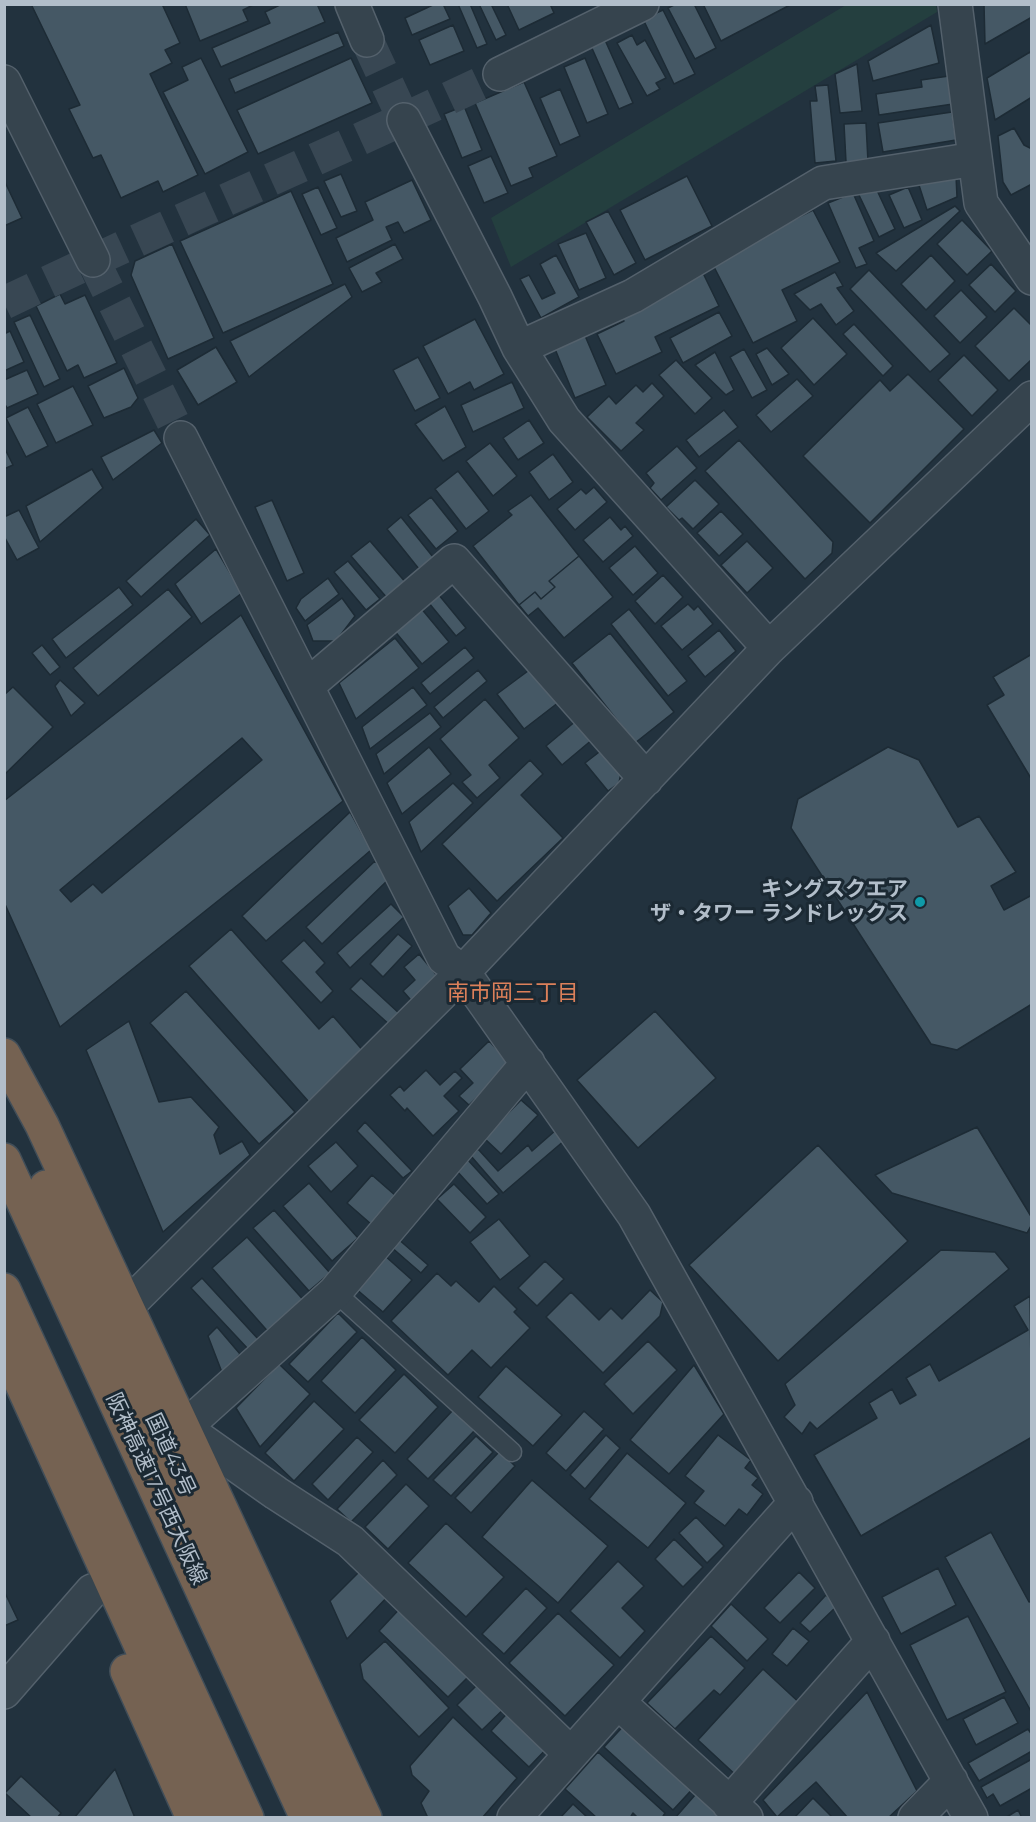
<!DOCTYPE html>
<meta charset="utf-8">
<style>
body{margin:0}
#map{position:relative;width:1036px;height:1822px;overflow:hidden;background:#22323e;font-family:Montserrat,sans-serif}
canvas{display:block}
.frame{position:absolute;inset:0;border:6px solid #b2beca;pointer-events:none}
</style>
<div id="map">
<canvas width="1036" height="1822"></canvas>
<div class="frame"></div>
</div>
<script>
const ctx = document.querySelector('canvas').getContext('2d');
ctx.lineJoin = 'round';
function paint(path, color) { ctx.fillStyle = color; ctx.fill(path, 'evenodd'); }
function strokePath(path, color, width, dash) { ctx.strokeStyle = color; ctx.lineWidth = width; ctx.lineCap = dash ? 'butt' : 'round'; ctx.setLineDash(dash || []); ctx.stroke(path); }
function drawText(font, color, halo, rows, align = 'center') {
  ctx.font = font + ' Montserrat,"Noto Sans JP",sans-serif'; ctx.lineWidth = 6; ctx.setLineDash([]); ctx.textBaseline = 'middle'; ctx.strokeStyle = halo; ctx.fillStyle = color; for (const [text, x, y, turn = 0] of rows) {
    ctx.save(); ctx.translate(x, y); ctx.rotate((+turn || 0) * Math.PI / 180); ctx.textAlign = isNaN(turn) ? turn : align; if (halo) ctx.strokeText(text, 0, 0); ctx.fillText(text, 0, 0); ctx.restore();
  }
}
const green = new Path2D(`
 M846,5H936L937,12L511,267L491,218Z`);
const building = new Path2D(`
 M31,4H162L180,43L165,50L172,63L150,74L198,175L163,192L158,181L121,198L101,155L93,158L69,109L80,105Z
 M185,4H255L243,10L248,21L200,41Z
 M282,4H317L325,22L221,67L212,48L270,23L265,12Z
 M435,4H443L450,19L412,35L405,18Z
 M458,4H470L487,44L477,48Z
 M479,4H491L506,35L496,40Z
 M507,4H550L554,13L519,30Z
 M676,4H694L716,48L695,59L668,8Z
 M703,4H792L721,41Z
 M984,4H1032V17L985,44Z
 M663,10L695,74L674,84L643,19Z
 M453,25L464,51L430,65L419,40Z
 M931,25L939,63L873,81L868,61Z
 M338,32L344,46L235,93L229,79Z
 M632,35L637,45L645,40L666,78L656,83L660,89L647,96L617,43Z
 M605,40L633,103L619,109L591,46Z
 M1030,52L1032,54V97L995,120L987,78Z
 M201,58L248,152L205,174L163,92L188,80L182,67Z
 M351,58L372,103L258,154L237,110Z
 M585,58L608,114L587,123L564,67Z
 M857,64L862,111L840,113L835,74Z
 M949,76L953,104L879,115L876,94L922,87L921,80Z
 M524,82L557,156L529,168L533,177L511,186L475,103Z
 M828,85L836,161L815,163L810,101H817L815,86Z
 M560,89L580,136L560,145L540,98Z
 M464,106L482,150L462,158L444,114Z
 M952,112L956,140L883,152L878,123Z
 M866,123L868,162H846L844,124Z
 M1014,128L1024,145L1032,149V184L1011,195L1003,182L998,136Z
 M491,156L508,193L484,203L468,166Z
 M341,174L357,211L341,217L324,181Z
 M687,176L712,226L645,260L620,210Z
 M956,176L957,197L927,210L918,182Z
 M4,180L22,218L4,226Z
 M412,180L431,220L404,233L398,222L386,227L392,240L347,262L336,238L373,220L365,202Z
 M875,186L895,229L879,237L858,193Z
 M318,187L337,228L321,235L302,194Z
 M908,187L922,220L904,228L889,195Z
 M291,191L333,284L223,333L180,241Z
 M853,193L874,241L859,248L867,264L856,268L828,203Z
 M955,206L960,211L896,271L876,253Z
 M813,210L840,262L782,290L797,321L753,343L711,261Z
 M608,211L636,263L614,275L586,222Z
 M962,220L992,251L967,275L937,244Z
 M586,233L606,278L579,290L558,244Z
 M172,244L214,338L168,359L131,275L135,261Z
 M395,244L403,259L376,273L382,282L362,292L349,268Z
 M556,255L579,297L541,318L520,279L529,275L542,299L555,293L540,264Z
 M931,255L955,281L926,310L901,284Z
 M991,264L1016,291L995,312L969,285Z
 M701,269L719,306L655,337L662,352L616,374L597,334L624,321L618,310Z
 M869,270L950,354L930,372L850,289Z
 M835,272L843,286L837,288L854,311L836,325L821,304L810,310L794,294Z
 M345,284L352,297L249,377L230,341Z
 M961,290L987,317L960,343L934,316Z
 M60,294L65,304L85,295L117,363L84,378L78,365L67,371L36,306Z
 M1014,308L1032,326V359L1009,381L975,346Z
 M719,312L732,336L683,363L670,338Z
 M30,315L60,379L44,387L14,322Z
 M813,318L847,354L814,385L781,348Z
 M475,319L504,374L474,390L470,382L448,394L423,346Z
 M854,324L893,366L883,376L843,334Z
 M10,331L24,362L4,371V334Z
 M583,331L606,385L575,398L553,344Z
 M216,347L237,382L198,405L177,370Z
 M767,348L789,374L772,385L756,354Z
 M744,349L767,390L752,398L730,357Z
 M715,352L734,390L726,395L695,365Z
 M964,355L998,390L972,416L938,380Z
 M418,357L440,398L415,411L393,370Z
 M676,360L712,398L695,414L659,375Z
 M124,368L138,398L131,407L104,418L88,386Z
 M27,370L38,394L7,408L4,403V380Z
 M908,374L964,429L870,523L803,456L880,380L890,391Z
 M797,379L813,396L771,432L756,415Z
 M512,382L524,408L473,432L461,405Z
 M652,383L664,396L636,423L644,430L621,451L587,417L609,396L616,404L636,385L643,392Z
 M73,386L93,425L56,443L37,404Z
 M445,406L466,447L443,461L415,424Z
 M28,407L48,446L26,457L6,418Z
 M724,410L738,427L699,457L686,440Z
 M529,420L544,443L518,460L503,438Z
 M154,430L162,443L113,480L101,457Z
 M739,440L833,542L832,553L805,579L705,471Z
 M490,443L517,476L493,496L466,461Z
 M677,446L697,468L661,500L650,488L654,483L646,473Z
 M4,447L13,465L4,469Z
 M553,454L573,482L549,500L529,472Z
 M92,469L103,488L40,542L26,506Z
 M458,471L489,511L466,529L435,489Z
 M695,480L719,504L693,529L682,518L679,520L666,507Z
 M594,487L607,502L575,530L557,509L581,489L586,494Z
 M531,495L579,556L549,581L555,587L541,599L535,592L519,605L473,546L512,515L508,511Z
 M431,497L458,531L436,549L408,515Z
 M272,500L304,573L287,581L255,507Z
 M19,510L39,548L17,560L4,536V517Z
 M721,511L743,534L719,556L697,533Z
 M401,517L433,557L419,569L387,529Z
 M610,517L621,530L625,526L633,536L603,562L583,540Z
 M196,519L210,535L141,597L126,581Z
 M370,541L407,584L388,599L351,556Z
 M747,541L773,568L747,593L721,565Z
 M635,546L658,573L633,595L609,568Z
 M216,549L242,593L201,624L175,584Z
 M579,556L613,597L564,638L538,608L528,616L519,605L535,592L541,599L555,587L549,581Z
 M348,561L380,599L366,610L334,572Z
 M663,575L683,597L655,624L635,601Z
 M328,578L339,594L305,621L296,608L301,599Z
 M119,587L133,605L66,658L52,639Z
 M168,589L192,617L98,696L73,668Z
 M434,589L466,628L456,636L424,597Z
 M342,598L355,616L336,641H313L307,625Z
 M688,604L694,610L698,606L713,624L682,650L661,626Z
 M420,607L449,642L422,664L393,629Z
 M629,609L687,681L668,696L611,624Z
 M241,615L343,801L60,1027L4,902V801ZM242,738L262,760L102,893L93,884L71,902L60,890Z
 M719,630L736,651L705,677L688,656Z
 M610,633L674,712L635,743L572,663Z
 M395,638L419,668L356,719L339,683Z
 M42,645L60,667L50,675L32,653Z
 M465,647L474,658L430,694L421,683Z
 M1032,654V780L987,705L1004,695L993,677Z
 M532,668L559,702L524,729L497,694Z
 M478,670L487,681L443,718L434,707Z
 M60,680L85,703L71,716L55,686Z
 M13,687L53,727L4,775V695Z
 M413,687L427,705L370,749L362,727Z
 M485,699L519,738L489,765L500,778L477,798L462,782L471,775L440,739Z
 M430,713L441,727L384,774L376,754Z
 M577,720L593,739L562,765L546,746Z
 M429,747L451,774L402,814L387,783Z
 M888,747L919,760L958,827L979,816L1016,872L991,886L1004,910L1032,895V1004L957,1050L931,1044L791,828L798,799Z
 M603,749L622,767L619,783L608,791L585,763Z
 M530,760L543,774L521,795L563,838L497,901L442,844Z
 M453,783L473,803L421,852L409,822Z
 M350,812L371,850L266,941L242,916Z
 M375,861L391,877L322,944L306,927Z
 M469,888L491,913L472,935H463L448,906Z
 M391,904L404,917L350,968L337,953Z
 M231,929L319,1029L333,1016L365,1053L309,1102L189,966Z
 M398,934L412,946L383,977L370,964Z
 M304,940L325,963L316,972L333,991L321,1003L281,961Z
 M419,954L443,983L416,1006L403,991L415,980L404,967Z
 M361,978L401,1015L391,1026L350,989Z
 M186,991L295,1112L259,1144L150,1023Z
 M655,1011L716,1078L638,1148L577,1080Z
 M129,1021L159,1102L191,1097L219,1127L214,1135L220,1154L242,1141L250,1155L163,1232L86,1050Z
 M489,1041L512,1065L469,1105L459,1096L473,1083L460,1069Z
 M426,1070L440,1085L455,1071L462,1078L444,1096L459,1111L433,1136L407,1108L405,1111L390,1095L400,1086L404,1091Z
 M521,1100L538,1115L501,1154L484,1138Z
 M365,1122L412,1171L403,1178L357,1131Z
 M977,1127L1032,1218V1224L1027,1233L892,1193L875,1175Z
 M556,1130L565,1140L503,1193L471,1156L478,1149L498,1171L528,1145L532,1151Z
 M336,1142L358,1166L331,1192L308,1166Z
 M818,1145L908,1241L778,1361L689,1265Z
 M467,1159L499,1194L487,1204L455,1169Z
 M372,1175L396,1196L371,1224L347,1203Z
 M309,1183L358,1238L332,1261L283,1206Z
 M454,1184L486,1217L470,1233L437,1199Z
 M274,1210L330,1273L309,1291L253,1228Z
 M499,1219L530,1256L500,1280L470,1242Z
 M247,1237L307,1304L271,1335L212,1268Z
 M397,1238L428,1265L421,1273L390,1246Z
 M941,1250L995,1252L1009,1269L817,1429L810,1422L802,1434L784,1417L795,1405L785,1384Z
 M384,1255L412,1280L383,1312L355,1288Z
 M545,1261L564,1279L537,1306L518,1288Z
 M437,1273L451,1286L456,1281L479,1302L494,1286L517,1309L514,1312L530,1328L491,1368L472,1350L448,1375L391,1321Z
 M202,1278L259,1340L249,1350L191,1288Z
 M650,1290L663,1302L660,1316L603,1373L546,1317L571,1292L599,1320L611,1308L622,1319Z
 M1030,1296L1032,1437L861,1536L814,1455L877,1418L869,1403L892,1389L900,1404L916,1395L906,1378L930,1364L939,1381L1028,1330L1014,1306Z
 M338,1313L357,1332L308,1382L289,1364Z
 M217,1327L240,1354L223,1375L208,1336Z
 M362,1337L396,1370L355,1413L321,1381Z
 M648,1341L677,1370L633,1414L604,1384Z
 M279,1364L310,1394L260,1447L236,1408Z
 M694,1365L724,1414L669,1474L630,1440Z
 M506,1366L562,1415L533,1446L478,1397Z
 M404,1374L438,1407L395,1453L359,1420Z
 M314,1401L344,1429L294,1481L265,1453Z
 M454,1409L475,1430L428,1479L407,1459Z
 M584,1411L604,1429L566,1471L546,1453Z
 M606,1435L620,1448L585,1489L570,1475Z
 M718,1435L751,1460L745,1468L758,1478L752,1485L763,1494L747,1515L739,1509L725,1526L694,1503L704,1491L685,1476Z
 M476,1436L493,1452L451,1496L433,1480Z
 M357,1437L373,1452L328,1500L312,1484Z
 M500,1451L515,1466L471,1513L455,1498Z
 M627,1453L686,1503L648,1548L589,1499Z
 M383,1460L397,1475L351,1522L337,1509Z
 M532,1480L608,1546L558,1603L482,1537Z
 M406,1484L429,1506L388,1549L365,1527Z
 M696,1517L724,1546L707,1563L679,1533Z
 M446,1523L504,1577L466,1617L408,1563Z
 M991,1532L1029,1602L1032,1601V1713L945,1557Z
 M674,1539L703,1567L683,1587L655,1559Z
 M618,1561L644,1586L622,1608L645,1631L620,1658L570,1611Z
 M365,1566L391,1593L347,1639L330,1601Z
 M938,1568L956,1605L901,1634L882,1597Z
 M799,1572L815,1588L780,1623L764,1608Z
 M526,1588L547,1608L504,1654L482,1634Z
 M4,1591L18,1620L4,1626Z
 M826,1595L837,1606L810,1632L800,1623Z
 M405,1603L475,1670L448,1697L379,1631Z
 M731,1604L768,1639L747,1661L711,1626Z
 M558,1613L614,1665L565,1716L509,1663Z
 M968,1616L1006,1692L947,1720L910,1645Z
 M793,1628L809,1641L787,1666L772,1654Z
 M711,1636L745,1668L720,1695L714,1690L675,1729L647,1703Z
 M385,1641L449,1708L419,1737L363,1679L360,1664Z
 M763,1669L804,1707L739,1778L698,1740Z
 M485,1677L511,1702L482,1730L457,1705Z
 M867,1692L917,1791L888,1818H848L816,1782L777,1817L763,1800Z
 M1004,1697L1018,1723L976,1745L963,1719Z
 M513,1707L552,1743L529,1767L491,1731Z
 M453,1717L517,1778L482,1818H428L421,1803L429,1791L412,1775L410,1766Z
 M629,1720L698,1783L673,1810L604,1747Z
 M1028,1729L1032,1735V1751L979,1781L968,1763Z
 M598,1752L665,1813L662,1818H638L633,1813L630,1818H597L565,1789Z
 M1032,1759V1788L1000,1806L993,1794L987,1798L981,1787Z
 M115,1769L135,1818H74Z
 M21,1776L61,1813L57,1818H32L5,1793Z
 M702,1787L729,1818H675Z
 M813,1798L833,1818H794Z
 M573,1804L588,1818H560Z
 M1018,1810L1022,1818H1005Z`);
const streetTunnel = new Path2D(`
 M367,40L404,120
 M93,260L181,438
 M4,303C168,224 336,152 500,74`);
const lane = new Path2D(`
 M335,1292L512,1452`);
const street = new Path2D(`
 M352,4L367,40
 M955,4L981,203L1032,278
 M500,74L642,4
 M4,82L93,260
 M404,120L495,297L519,348L564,420L769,648
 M519,348L633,296L823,183L975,159
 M181,438L444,958L463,972L634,1215L971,1818
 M307,686L454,561L646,779
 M528,1063L335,1292L184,1428L276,1493L350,1541L571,1754
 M127,1306L463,972L769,648L1032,398
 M4,1692L92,1591
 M618,1702L746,1818
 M729,1804L873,1641
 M514,1818L796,1502
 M915,1818L951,1781`);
const highway = new Path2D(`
 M4,1055L42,1125L365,1818
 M4,1160L307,1818
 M46,1187L337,1818
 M4,1290L247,1818
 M4,1345L219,1818
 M127,1671L193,1818`);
const markers = [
 [920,902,6,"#0f9aa8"]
];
const poiNames = [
 ["キングスクエア",908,890],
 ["ザ・タワー ランドレックス",908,914]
];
const streetNames = [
 ["国道43号",170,1455,65],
 ["阪神高速17号西大阪線",156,1489,65]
];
const neighbourhoodNames = [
 ["南市岡三丁目",513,994]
];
paint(green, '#243f3f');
paint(building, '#455865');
strokePath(building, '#1d2b35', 1.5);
strokePath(streetTunnel, '#384753', 33, [33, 16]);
strokePath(lane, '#54616c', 21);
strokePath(street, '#54616c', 36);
strokePath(highway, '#414e59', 36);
strokePath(lane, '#36444e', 18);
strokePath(street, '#36444e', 33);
strokePath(highway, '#756252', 33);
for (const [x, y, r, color] of markers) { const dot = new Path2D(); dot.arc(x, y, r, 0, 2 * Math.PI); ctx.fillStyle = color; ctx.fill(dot); strokePath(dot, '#1b2933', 2); }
drawText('bold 21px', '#b2beca', '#1b2933', poiNames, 'right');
drawText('21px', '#b2beca', '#1b2933', streetNames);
drawText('22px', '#dc805a', '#1b2933', neighbourhoodNames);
</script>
